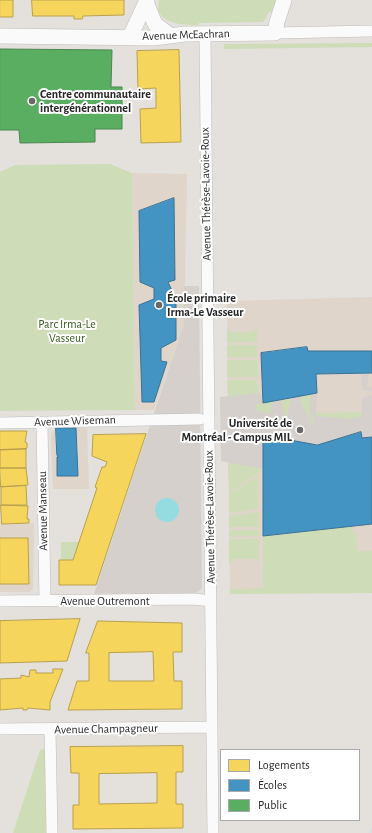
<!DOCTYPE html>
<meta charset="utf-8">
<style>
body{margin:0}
#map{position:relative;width:372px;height:833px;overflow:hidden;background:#e4e0dc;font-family:"Alegreya Sans",sans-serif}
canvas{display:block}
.legend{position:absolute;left:220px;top:749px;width:140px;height:72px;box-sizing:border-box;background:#fff;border:1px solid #a9a9a9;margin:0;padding:5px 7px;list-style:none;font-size:12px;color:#272727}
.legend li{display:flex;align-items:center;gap:8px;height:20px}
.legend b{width:20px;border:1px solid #a9a9a9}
</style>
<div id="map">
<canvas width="372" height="833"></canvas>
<ul class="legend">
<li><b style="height:11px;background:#f6d55c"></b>Logements</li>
<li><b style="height:11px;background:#4393c3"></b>Écoles</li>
<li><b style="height:11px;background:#5aae61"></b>Public</li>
</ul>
</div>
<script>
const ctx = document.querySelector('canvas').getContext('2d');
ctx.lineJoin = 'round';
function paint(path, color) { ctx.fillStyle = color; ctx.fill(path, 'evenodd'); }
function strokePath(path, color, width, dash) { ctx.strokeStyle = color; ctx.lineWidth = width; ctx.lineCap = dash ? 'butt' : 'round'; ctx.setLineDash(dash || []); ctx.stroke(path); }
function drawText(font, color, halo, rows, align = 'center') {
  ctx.font = font + ' "Alegreya Sans",sans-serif'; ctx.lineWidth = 4; ctx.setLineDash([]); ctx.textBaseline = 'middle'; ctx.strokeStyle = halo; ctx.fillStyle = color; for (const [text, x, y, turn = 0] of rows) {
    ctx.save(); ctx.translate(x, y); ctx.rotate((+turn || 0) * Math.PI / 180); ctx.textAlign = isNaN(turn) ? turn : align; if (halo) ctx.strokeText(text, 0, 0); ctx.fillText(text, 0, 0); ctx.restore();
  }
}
const education = new Path2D(`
 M132,173L187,174L184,323L154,410H135Z
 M372,297V593L230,594L227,301Z
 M56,428H87L89,489H53L51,434Z
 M34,523L33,589L29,592H0V524Z`);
const green = new Path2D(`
 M159,0H277L272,12H269L265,20L262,22L199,23L198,25C184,25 166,25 158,11Z
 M372,43V47L224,49V44Z
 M110,164L132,173L135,410L0,411V172L15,165Z
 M227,329H230V332H254V329H257V342L227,343Z
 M227,345H257V357H227Z
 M227,360H257L258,377H227Z
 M227,380H257L258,393L228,397Z
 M311,394L309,413L314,422L312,424L301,403L300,396Z
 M291,398L287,420L282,406V400Z
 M273,401L270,414L256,410V404Z
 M362,412V416L351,419L316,416V413Z
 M228,463L260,468V472L229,493Z
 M259,475L258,509L229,513V495Z
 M260,512V527H229V516Z
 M353,526V533H356L357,551H372V593L230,594V589L263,588V536Z
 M229,530H260L259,536L229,537Z
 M229,539H259V562H257L256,559H233L232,563H229Z
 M61,542H79L73,560H61Z
 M45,749L46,833H13L40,750Z`);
const plaza = new Path2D(`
 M184,286H199L202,588L196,593L94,594L184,323Z
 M369,373L367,387L372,388V392L362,389L361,374Z
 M261,393L263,403L256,404V410L270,414L273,401L282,400V406L287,419L291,398L300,396L301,403L312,424L314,422L309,413L311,394L317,393L316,416L351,419L362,416V398L372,395V437L362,438L360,432L317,445L263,435V469L221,461L220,397Z`);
const water = new Path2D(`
 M155 510a12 12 0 1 1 24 0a12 12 0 1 1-24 0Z`);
const homes = new Path2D(`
 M0,0H13V17H0Z
 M32,0H124V15L83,16L82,19H74V16H33Z
 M179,50L181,142L141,143L140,109L156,108V88L138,89L137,51Z
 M0,431H27L25,442L27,443V448L26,449L0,450Z
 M146,434L96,585H59V560H73L97,488L95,487L102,467H105L107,462L92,456L93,435Z
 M26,449V468H0V450Z
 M0,468H26L28,485L1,487Z
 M26,486L27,505H1V487Z
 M1,505L28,506L27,519H29V523L2,524Z
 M0,538H28L29,584H0Z
 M80,619L67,661L0,663V621Z
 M98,621L182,623V652H173L174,681H182V709L68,710L77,681H89V653H86ZM153,652L154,681H109V653Z
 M53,669H63L50,702V710L28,708L27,710H23V708L0,710V679L21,678V675L29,677L30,670H36V673H53Z
 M183,746V772H176V804H183V828L73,829V805H79V773H71L70,747ZM157,773V803L99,804V774Z`);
const schools = new Path2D(`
 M174,198L175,280L168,282L176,299V340L161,348V361L167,362L154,402H142L139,305L154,299V288L140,282L139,211Z
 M307,347L308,351H372V373L316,374L317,393L263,403L261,353Z
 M56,428H76L78,476H57V457H58L57,455Z
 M361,432L362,438L372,437V524L263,536V435L317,445Z`);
const public = new Path2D(`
 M0,49L112,50L111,87H122V129H95V142L20,143L19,130H0Z`);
const street = new Path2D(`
 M275,33L372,31
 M205,34L213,833
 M0,423L200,419
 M42,423L45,600
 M0,601L194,599L211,601
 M0,729L212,727
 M50,730L52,833`);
const secondary = new Path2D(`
 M146,2L155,24L171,36
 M0,36L154,38L185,34L275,33L277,22L284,0
 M130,37L147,0`);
const rail = new Path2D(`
 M370,833L372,830`);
const markers = [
 [32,101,4,"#696866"],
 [159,305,4,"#696866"],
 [300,430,4,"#696866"]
];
const streetNames = [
 ["Avenue McEachran",186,35,-2],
 ["Avenue Thérèse-Lavoie-Roux",206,194,-91],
 ["Avenue Wiseman",75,421,-2],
 ["Avenue Manseau",43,511,-91],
 ["Avenue Thérèse-Lavoie-Roux",210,517,-91],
 ["Avenue Outremont",105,601],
 ["Avenue Champagneur",106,729,-1]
];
const poiNames = [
 ["Centre communautaire",40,94],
 ["intergénérationnel",40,108],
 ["École primaire",167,298],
 ["Irma-Le Vasseur",167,312],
 ["Université de",292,423,"right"],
 ["Montréal - Campus MIL",292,437,"right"]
];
const parkNames = [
 ["Parc Irma-Le",67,324],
 ["Vasseur",67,338]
];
paint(education, '#dfd5cb');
paint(green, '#ceddb7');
paint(plaza, '#d5d0cc');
paint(water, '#95dce1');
paint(homes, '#f6d55c');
strokePath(homes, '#b8a14c', 1);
paint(schools, '#4393c3');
strokePath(schools, '#3b7394', 1);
paint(public, '#5aae61');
strokePath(public, '#4b8650', 1);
strokePath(street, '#bebdbd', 12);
strokePath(secondary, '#bebdbd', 16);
strokePath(street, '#fbfafa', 11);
strokePath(secondary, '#fbfafa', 15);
strokePath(rail, '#dcdcdd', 3);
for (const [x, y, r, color] of markers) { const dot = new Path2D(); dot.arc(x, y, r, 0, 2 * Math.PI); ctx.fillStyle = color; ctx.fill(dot); strokePath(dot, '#fff', 1.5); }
drawText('12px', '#272727', '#fff', streetNames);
drawText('bold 12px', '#272727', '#fff', poiNames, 'left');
drawText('12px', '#375c1e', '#fff', parkNames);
</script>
